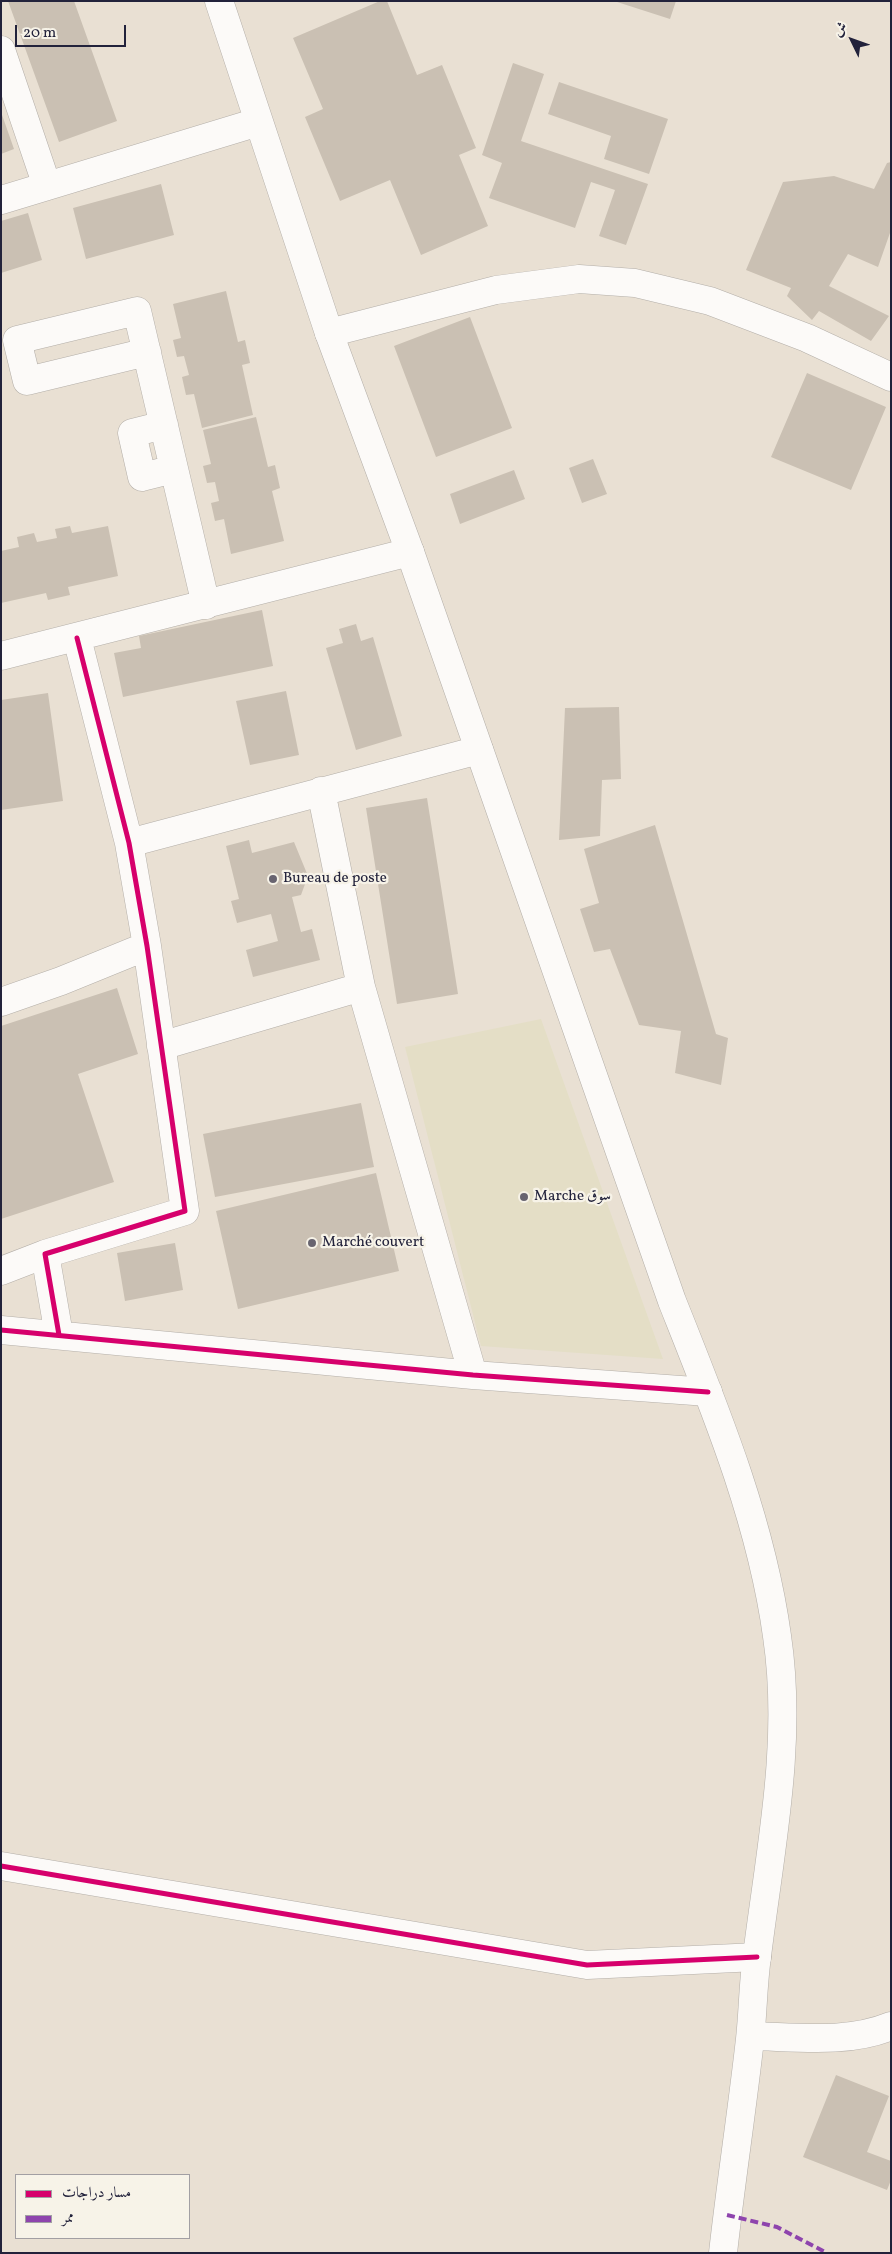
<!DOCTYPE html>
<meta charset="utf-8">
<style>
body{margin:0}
#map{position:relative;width:892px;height:2254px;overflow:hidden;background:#e9e0d3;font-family:Vollkorn,Amiri,serif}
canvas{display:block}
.frame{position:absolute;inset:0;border:2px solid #22223b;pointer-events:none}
.legend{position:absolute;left:15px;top:2174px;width:175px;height:65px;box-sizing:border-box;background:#f7f3e8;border:1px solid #a29fa3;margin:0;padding:6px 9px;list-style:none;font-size:15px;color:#22223b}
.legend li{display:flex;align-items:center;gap:10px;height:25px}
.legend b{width:25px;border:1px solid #a29fa3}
.north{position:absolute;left:827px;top:15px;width:50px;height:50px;-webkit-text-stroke:4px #f7f3e8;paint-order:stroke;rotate:312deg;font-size:14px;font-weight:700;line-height:20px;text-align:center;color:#22223b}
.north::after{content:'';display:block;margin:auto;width:18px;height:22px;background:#22223b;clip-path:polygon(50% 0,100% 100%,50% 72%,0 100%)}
.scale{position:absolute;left:15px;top:25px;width:111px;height:22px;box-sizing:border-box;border:2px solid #22223b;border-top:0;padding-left:6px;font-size:15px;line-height:18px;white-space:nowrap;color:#22223b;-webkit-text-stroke:4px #f7f3e8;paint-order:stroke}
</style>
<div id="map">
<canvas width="892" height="2254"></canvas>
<div class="frame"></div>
<ul class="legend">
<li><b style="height:6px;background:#d6006c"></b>مسار دراجات</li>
<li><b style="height:6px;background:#8e44ad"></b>ممر</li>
</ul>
<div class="north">ش</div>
<div class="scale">20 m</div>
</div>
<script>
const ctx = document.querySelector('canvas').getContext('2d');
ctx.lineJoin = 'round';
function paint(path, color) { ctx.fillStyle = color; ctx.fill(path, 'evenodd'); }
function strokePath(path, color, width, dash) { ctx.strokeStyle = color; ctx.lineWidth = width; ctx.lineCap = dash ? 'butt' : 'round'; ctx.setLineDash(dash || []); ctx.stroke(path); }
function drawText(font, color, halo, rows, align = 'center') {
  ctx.font = font + ' Vollkorn,Amiri,serif'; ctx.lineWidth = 4.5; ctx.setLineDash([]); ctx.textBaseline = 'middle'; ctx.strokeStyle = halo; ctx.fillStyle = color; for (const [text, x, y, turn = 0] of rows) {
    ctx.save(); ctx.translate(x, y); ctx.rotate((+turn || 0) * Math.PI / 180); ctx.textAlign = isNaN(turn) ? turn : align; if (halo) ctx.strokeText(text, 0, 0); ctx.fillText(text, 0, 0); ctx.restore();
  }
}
const built = new Path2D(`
 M541,1019L663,1359L481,1346L405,1047Z`);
const building = new Path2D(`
 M8,1H74L117,121L59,142Z
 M380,1H387L417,75L442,65L476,148L459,155L488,226L421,255L390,180L340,201L305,117L323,109L293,38Z
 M614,1H676L670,19Z
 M513,63L544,74L521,141L648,184L626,245L599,236L615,190L591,182L575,228L489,198L502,163L482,155Z
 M559,82L668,119L649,174L604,159L611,136L548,114Z
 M1,112L14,149L1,154Z
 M891,162V230L878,267L848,254L829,286L889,316L871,341L819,311L812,320L787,296L791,288L746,270L783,182L834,176L874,189L887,163Z
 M161,184L174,235L86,259L73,208Z
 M28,213L42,260L1,273V221Z
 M226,291L238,342L245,340L250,363L242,365L253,415L202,428L194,394L186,395L182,377L189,375L184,356L177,357L173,340L181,338L173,304Z
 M470,317L512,428L436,457L394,346Z
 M807,373L886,407L851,490L771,457Z
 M256,417L268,467L275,465L280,488L272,491L284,541L231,554L224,519L215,521L211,503L219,501L215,482L207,483L203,466L211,464L203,430Z
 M593,459L607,494L582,503L569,468Z
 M514,470L525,499L460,524L450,494Z
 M70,526L72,533L108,526L118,576L68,587L70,595L48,600L46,593L1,603V551L19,547L17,537L34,533L37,542L57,538L55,529Z
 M262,610L273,666L123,697L114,653L141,648L139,636Z
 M356,624L361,641L373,637L402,736L356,750L326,648L343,643L339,629Z
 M286,691L299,755L250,765L236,701Z
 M48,693L63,801L1,810V700Z
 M619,707L621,779L602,780L600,836L559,840L565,708Z
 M427,798L458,994L397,1004L366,808Z
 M655,825L716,1034L728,1038L721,1085L675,1073L681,1031L639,1025L610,949L594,952L580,909L599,903L584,849Z
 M249,840L252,853L294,842L308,876L301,895L292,897L301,932L312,929L320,960L253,977L246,950L278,941L271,914L237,923L231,901L239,899L226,846Z
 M117,988L138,1054L78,1074L114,1182L1,1219V1026Z
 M361,1103L374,1167L215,1197L203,1134Z
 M376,1173L399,1271L238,1309L216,1211Z
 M175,1243L183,1290L125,1301L117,1253Z
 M836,2075L889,2096L867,2152L891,2161V2180L887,2190L803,2157Z`);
const minor = new Path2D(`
 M1,50L47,186
 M1,200L258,122
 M329,333L496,290L579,279L635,283L710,301L807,338L891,377
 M147,352L27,381L17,340L137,311L206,605
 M164,425L132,433L142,477L174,469
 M1,656L410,552
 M321,791L361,987L473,1375
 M129,843L479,750
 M1,1002L61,981L147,946
 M161,1046L361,987
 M1,1271L45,1254
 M1,1330L473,1375L708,1392
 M59,1335L45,1254L185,1211L147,946L129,843L77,638
 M1,1866L587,1965L757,1957
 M751,2036C796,2037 848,2044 891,2026`);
const major = new Path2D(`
 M219,1L329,333L410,552L672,1301C715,1409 761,1520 777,1636C793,1743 770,1850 757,1956C753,1984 753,2012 750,2039C742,2111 731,2181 723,2253`);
const quiet = new Path2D(`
 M727,2215L777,2227L827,2253`);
const cycleway = new Path2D(`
 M1,1330L473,1375L708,1392
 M59,1335L45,1254L185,1211L147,946L129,843L77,638
 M1,1866L587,1965L757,1957`);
const markers = [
 [273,879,5,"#686470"],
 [524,1197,5,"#686470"],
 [312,1243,5,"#686470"]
];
const poiNames = [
 ["Bureau de poste",283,879],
 ["Marche سوق",534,1197],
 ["Marché couvert",322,1243]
];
paint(built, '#e4dec6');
paint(building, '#cac0b3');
strokePath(minor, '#b3aea8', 29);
strokePath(major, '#b3aea8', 29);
strokePath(minor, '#fcfaf8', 28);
strokePath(major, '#fcfaf8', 28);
strokePath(quiet, '#8e44ad', 4, [8, 4]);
strokePath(cycleway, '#d6006c', 5);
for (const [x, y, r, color] of markers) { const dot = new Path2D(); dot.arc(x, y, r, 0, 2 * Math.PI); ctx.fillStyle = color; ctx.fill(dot); strokePath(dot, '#f7f3e8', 2); }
drawText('15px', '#22223b', '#f7f3e8', poiNames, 'left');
</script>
